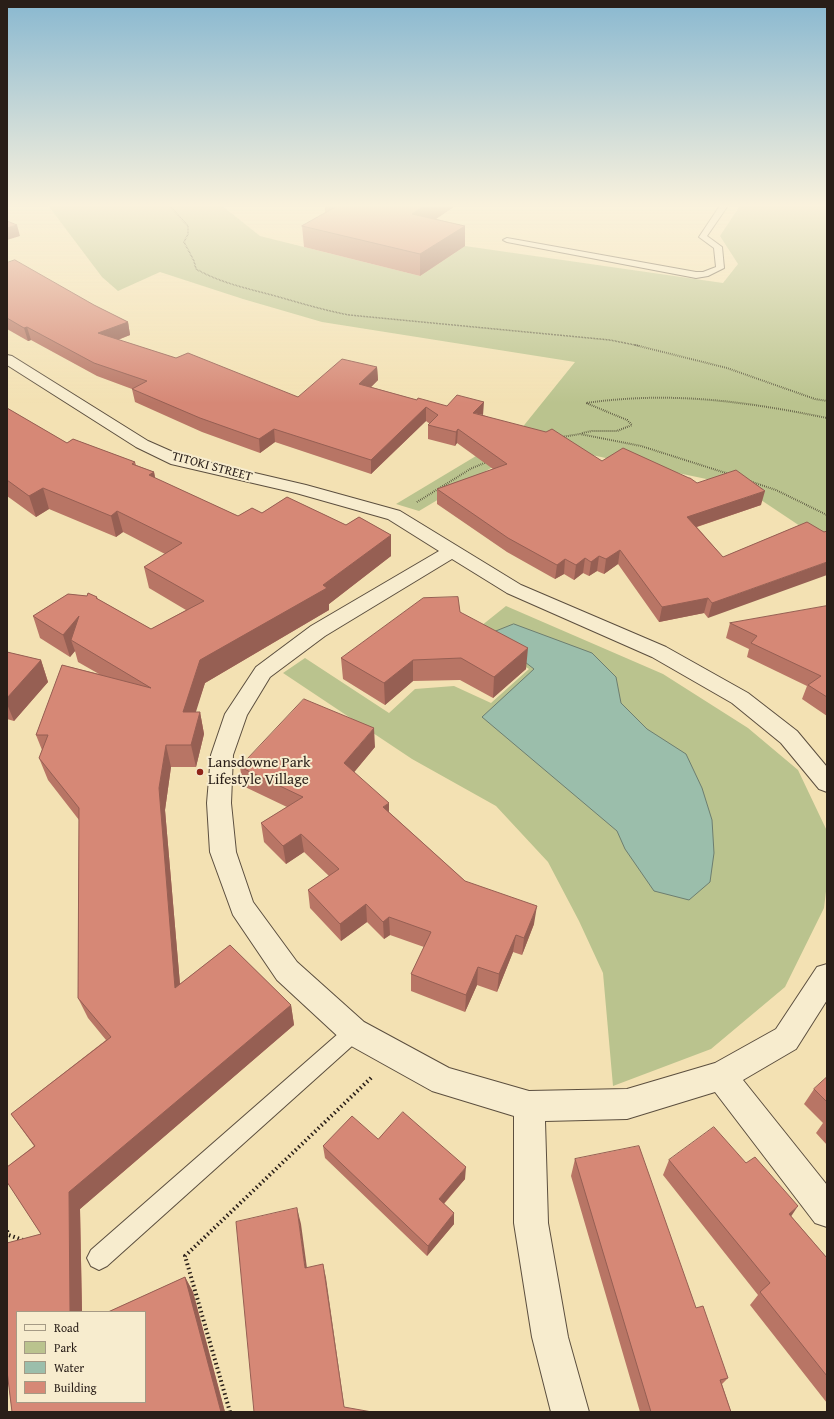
<!DOCTYPE html>
<style>
body{margin:0}
#map{position:relative;width:834px;height:1419px;overflow:hidden;background:#f3e1b3;font-family:"Gentium Book Plus",serif}
canvas{display:block}
.frame{position:absolute;inset:0;border:8px solid #291e18;pointer-events:none}
.legend{position:absolute;left:16px;top:1311px;width:130px;height:92px;box-sizing:border-box;background:#f7ecce;border:1px solid #a59a85;margin:0;padding:5px 7px;list-style:none;font-size:12px;color:#291e18}
.legend li{display:flex;align-items:center;gap:8px;height:20px}
.legend b{width:20px;border:1px solid #a59a85}
</style>
<div id="map">
<canvas width="834" height="1419"></canvas>
<div class="frame"></div>
<ul class="legend">
<li><b style="height:5px;background:#f7ecce"></b>Road</li>
<li><b style="height:11px;background:#bac38e"></b>Park</li>
<li><b style="height:11px;background:#9bbeab"></b>Water</li>
<li><b style="height:11px;background:#d68876"></b>Building</li>
</ul>
</div>
<script>
const ctx = document.querySelector('canvas').getContext('2d');
ctx.lineJoin = 'round';
function paint(path, color) { ctx.fillStyle = color; ctx.fill(path, 'evenodd'); }
function strokePath(path, color, width, dash) { ctx.strokeStyle = color; ctx.lineWidth = width; ctx.lineCap = dash ? 'butt' : 'round'; ctx.setLineDash(dash || []); ctx.stroke(path); }
function drawText(font, color, halo, rows, align = 'center') {
  ctx.font = font + ' "Gentium Book Plus",serif'; ctx.lineWidth = 4; ctx.setLineDash([]); ctx.textBaseline = 'middle'; ctx.strokeStyle = halo; ctx.fillStyle = color; for (const [text, x, y, turn = 0] of rows) {
    ctx.save(); ctx.translate(x, y); ctx.rotate((+turn || 0) * Math.PI / 180); ctx.textAlign = isNaN(turn) ? turn : align; if (halo) ctx.strokeText(text, 0, 0); ctx.fillText(text, 0, 0); ctx.restore();
  }
}
const green = new Path2D(`
 M47,204H220L260,236L420,276L465,246L723,283L738,264L720,236L741,204H827V544L740,486L558,448L491,468L419,511L396,504L521,429L575,362L322,322L243,299L160,272L118,291L102,277Z
 M506,606L663,674L748,728L798,770L827,831V883L824,908L785,987L711,1049L613,1086L603,973L579,921L548,862L496,806L412,759L283,673L305,658L389,713L415,689L454,686L491,703L529,669L471,634Z`);
const water = new Path2D(`
 M514,624L592,653L616,677L621,703L647,729L686,754L702,788L712,820L714,853L710,882L689,900L654,891L625,849L617,831L482,717L534,669L512,652L484,636Z`);
const pathFar2 = new Path2D(`
 M168,204L188,226V234L184,242L194,261L196,269C224,285 256,290 286,299C307,305 328,311 349,315L610,340L640,346`);
const pathFar1 = new Path2D(`
 M635,345L727,368L815,399L827,401
 M582,433L592,431H617L632,425L627,420L586,403C670,391 744,401 827,418
 M562,437L580,434L641,446L729,474
 M749,481L776,490L827,515
 M417,502L472,468L487,462`);
const path = new Path2D(`
 M7,1231L9,1235L23,1240
 M230,1412L185,1256L372,1077`);
const service = new Path2D(`
 M721,204H729L707,236L722,247L724,268L708,276L696,278L507,242L503,240L507,238L696,272H703L716,267L714,248L699,237Z
 M354,1023L361,1026L364,1032L361,1038L107,1266L99,1270L91,1266L87,1258L91,1250L347,1026Z`);
const minor = new Path2D(`
 M7,355L12,356L148,441L182,456L306,485L400,511L521,585L666,647L748,693L797,731L827,767V792L819,789L781,743L732,703L652,657L507,593L452,559L325,636L270,677L247,715L233,755L231,803L236,852L253,902L297,962L364,1022L449,1068L529,1091L627,1089L715,1063L776,1029L817,967L827,964V1000L796,1049L743,1080L827,1185V1227L815,1223L715,1092L627,1119L545,1121L548,1223L568,1337L589,1412H551L532,1337L514,1223V1116L432,1091L344,1042L277,980L233,915L210,852L207,803L211,755L225,714L256,667L311,626L439,551L388,519L296,493L171,464L136,447L7,365Z`);
const wall = new Path2D(`
 M325,204H458L436,219L465,226V246L420,276L304,247L302,226L325,213Z
 M7,263L128,322L130,335L118,340L298,397L377,367L378,380L371,387L417,400L483,415L602,461L697,483L761,505L697,527L723,557L807,522L708,618L704,613L659,622L618,564L604,574L597,571L589,576L583,573L574,580L564,574L555,579L507,552L437,504V489L493,469L457,443L455,446L428,439V425L430,424L426,421L371,474L275,442L260,453L202,432L135,402L132,389L97,376L31,340L28,341L7,329Z
 M7,408L67,443L73,439L135,462L136,465L154,472L155,478L238,516L252,508L262,513L287,497L346,525L359,517L391,535V556L329,604V610L205,683L195,712H200L204,734L196,767H171L165,810L180,984L230,945L291,1005L294,1025L80,1209L82,1312H17V1402H145V1312H108L185,1277L193,1292L225,1412H12L7,1371V1243L41,1234L7,1182V1167L34,1146L11,1114L106,1040L88,1018L78,998L79,820L48,780L39,758L42,750L36,735L62,665L99,674L78,662L75,651L70,657L40,638L33,616L68,594L87,596L88,593L97,597L98,599L151,629L186,610L149,588L144,567L165,554L123,532L116,537L49,509L36,517L7,496Z
 M827,606V716L802,699L807,686L747,657L749,649L726,638L730,623Z
 M460,612L526,669L493,698L460,680L413,681L385,705L343,679L341,658Z
 M7,652L41,660L48,682L14,721L7,719Z
 M375,747L354,772L389,812L465,881L534,924L522,955L513,952L497,992L477,985L465,1012L411,991V974L424,947L390,935L384,939L367,922L341,941L310,908L308,890L329,876L304,852L286,864L264,842L261,823L287,807L243,786L240,767Z
 M827,1077V1145L816,1133L823,1123L804,1104L814,1089Z
 M378,1139L465,1179L444,1204L454,1224L427,1256L325,1158L323,1146Z
 M575,1159L696,1308L728,1378L722,1384L731,1412H640L571,1176Z
 M669,1160L791,1216L827,1258V1403L750,1305L758,1295L663,1175Z`);
const shadedWall = new Path2D(`
 M427,204H458L412,235V214Z
 M17,225L20,236L7,240V228Z
 M465,226V246L420,276V254Z
 M128,322L130,335L101,346L98,333Z
 M27,327L31,340L28,341L24,328Z
 M377,367L378,380L360,398L359,384Z
 M484,402L483,415L473,413Z
 M426,407V421L371,474V460Z
 M274,429L275,442L260,453L259,439Z
 M458,429L457,443L455,446L456,432Z
 M154,472L158,493L149,475Z
 M43,488L49,509L36,517L29,496Z
 M765,491L761,505L684,531L687,517Z
 M117,511L123,532L116,537L111,516Z
 M391,535V556L329,604V610L205,683L189,734L183,712L200,660L323,585Z
 M620,550L618,564L604,574L606,559Z
 M599,556L597,571L589,576L591,562Z
 M585,558L583,573L574,580L576,565Z
 M565,559L564,574L555,579L557,565Z
 M827,562V575L708,618L712,603Z
 M708,598L704,613L659,622L662,607Z
 M79,616L71,640L75,651L70,657L63,635Z
 M528,648L526,669L493,698L494,677Z
 M41,660L48,682L14,721L7,704V698Z
 M413,660V681L385,705L384,683Z
 M200,712L204,734L196,767L191,745Z
 M374,728L375,747L346,782L344,763Z
 M166,745L171,767L165,810L182,1008L175,988L159,788Z
 M389,803V821L383,807Z
 M301,834L304,852L286,864L283,846Z
 M366,904L367,922L341,941L340,924Z
 M537,906L534,924L522,955L524,938Z
 M389,917L390,935L384,939L383,922Z
 M516,935L513,952L497,992L499,974Z
 M478,967L477,985L465,1012L466,995Z
 M291,1005L294,1025L80,1209L82,1312H70L69,1192Z
 M466,1167L465,1179L438,1210L439,1199Z
 M798,1206L788,1221L789,1214Z
 M297,1208L301,1224L309,1283L305,1268Z
 M454,1213V1224L427,1256L428,1246Z
 M323,1264L326,1278L345,1412L344,1407Z
 M185,1277L193,1292L225,1412H221Z`);
const building = new Path2D(`
 M341,204H427L412,214L465,226L420,254L302,226Z
 M7,221L17,225L7,228Z
 M15,260L94,305L128,322L98,333L176,358L188,353L298,397L342,359L377,367L359,384L417,400L418,398L447,406L457,395L484,402L473,413L546,432L552,429L602,461L623,448L689,478H690L697,483L736,470L765,491L687,517L723,557L807,522L824,532L827,531V562L712,603L708,598L662,607L620,550L606,559L599,556L591,562L585,558L576,565L565,559L557,565L508,538L437,489L507,464L458,429L456,432L428,425L438,415L426,407L371,460L274,429L259,439L200,418L132,389L147,381L94,363L27,327L24,328L7,318V263Z
 M7,408L67,443L73,439L135,462L132,464L154,472L149,475L238,516L252,508L262,513L287,497L346,525L359,517L391,535L323,585L327,588L200,660L183,712H200L191,745H166L159,788L175,988L230,945L291,1005L69,1192L70,1312H17V1402H145V1312H108L185,1277L221,1412H12L7,1371V1243L41,1234L7,1182V1167L35,1146L11,1114L111,1037L78,998L79,808L39,758L48,735H36L62,665L151,688L71,640L79,616L63,635L33,616L68,594L87,596L88,593L97,597L96,598L151,629L204,601L144,567L182,543L117,511L111,516L43,488L29,496L7,480Z
 M458,597L460,612L528,648L494,677L461,658L413,660L384,683L341,658L423,598Z
 M827,606V697L808,685L821,676L751,643L757,636L730,623Z
 M7,652L41,660L7,698Z
 M304,699L374,728L344,763L389,803L383,807L465,881L537,906L524,938L516,935L499,974L478,967L466,995L411,974L431,932L389,917L383,922L366,904L340,924L308,890L339,869L301,834L283,846L261,823L303,797L240,767Z
 M827,1077V1102L814,1089Z
 M403,1112L466,1167L439,1199L454,1213L428,1246L323,1146L352,1116L378,1139Z
 M714,1127L746,1163L755,1157L798,1206L789,1214L827,1258V1376L760,1292L770,1283L669,1160Z
 M639,1146L696,1308L703,1306L728,1378L720,1380L731,1412H651L575,1159Z
 M297,1208L305,1268L323,1264L344,1407L372,1412H254L236,1222Z`);
const markers = [
 [200,772,4,"#8f2418"]
];
const farStreetnames = [
 ["TITOKI STREET",212,467,15]
];
const poiNames = [
 ["Lansdowne Park",208,763],
 ["Lifestyle Village",208,780]
];
paint(green, '#bac38e');
paint(water, '#9bbeab');
strokePath(water, '#6d7e70', 1);
strokePath(service, '#5c4f3f', 2);
strokePath(minor, '#5c4f3f', 2);
strokePath(pathFar2, '#291e18', 1.5, [0.5, 1]);
strokePath(pathFar1, '#291e18', 2, [0.5, 1.5]);
strokePath(path, '#291e18', 4, [1.5, 3]);
paint(service, '#f7ecce');
paint(minor, '#f7ecce');
paint(wall, '#b87565');
paint(shadedWall, '#965f53');
paint(building, '#d68876');
strokePath(building, '#965f53', 1);
const sky = ctx.createLinearGradient(0, 0, 0, 403);
sky.addColorStop(0, '#89b8d0');
sky.addColorStop(0.51, '#faf2dd');
sky.addColorStop(1, '#faf2dd00');
ctx.fillStyle = sky;
ctx.fillRect(0, 0, 834, 403);
for (const [x, y, r, color] of markers) { const dot = new Path2D(); dot.arc(x, y, r, 0, 2 * Math.PI); ctx.fillStyle = color; ctx.fill(dot); strokePath(dot, '#f7ecce', 1.5); }
drawText('13px', '#291e18', '#f7ecce', farStreetnames);
drawText('15px', '#291e18', '#f7ecce', poiNames, 'left');
</script>
